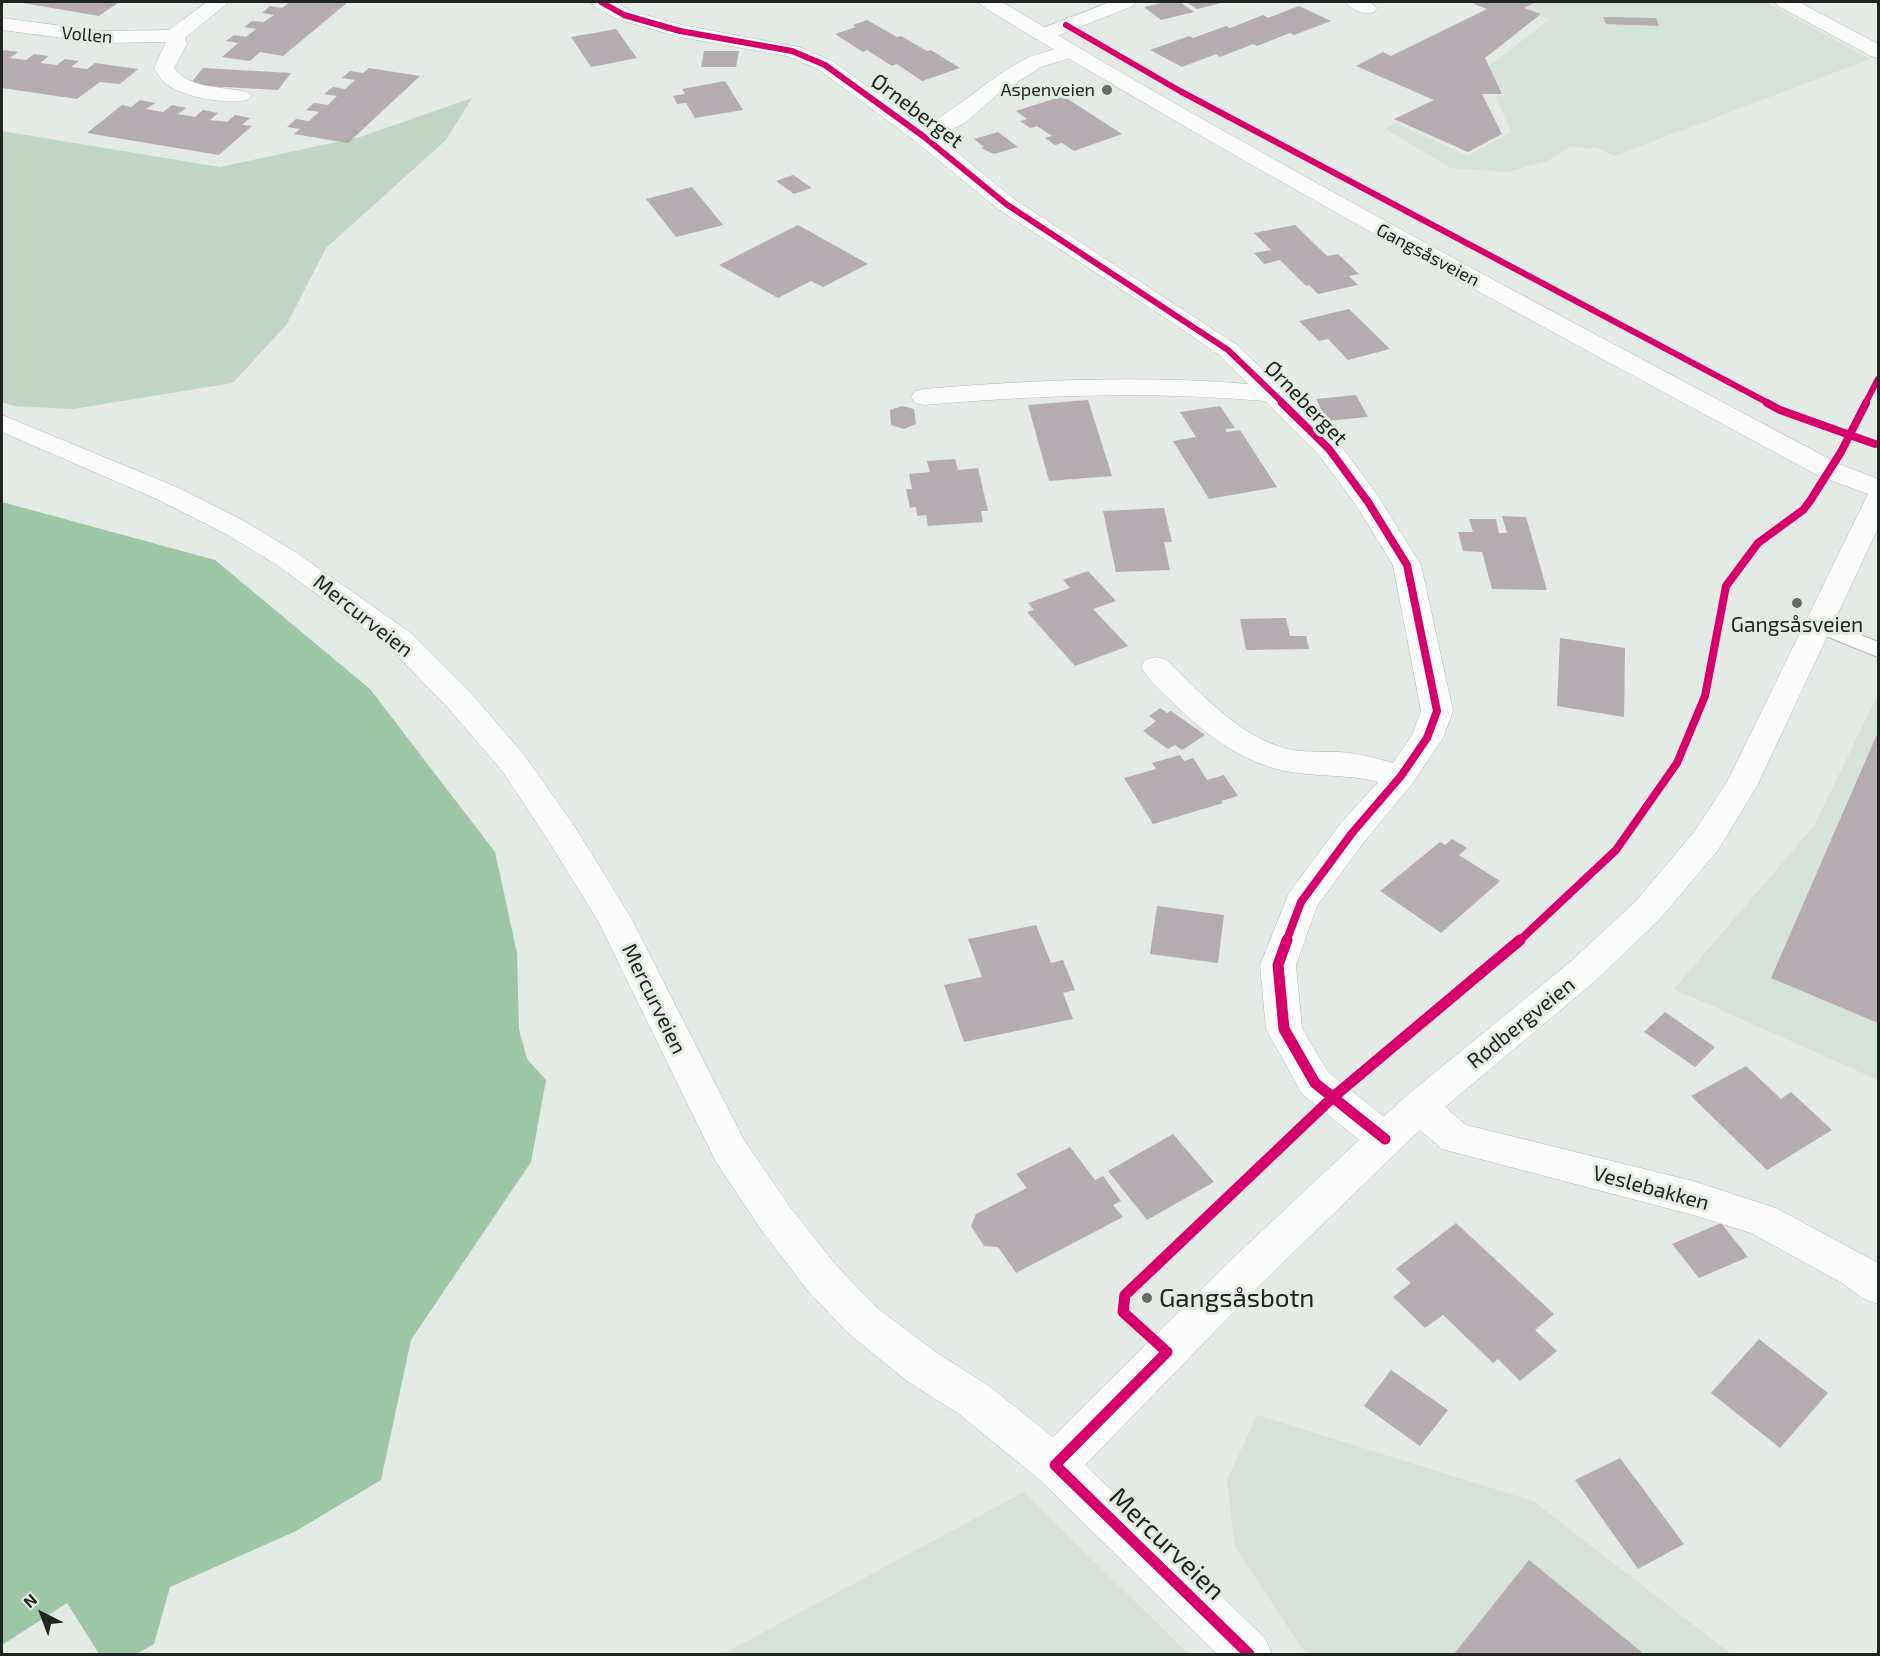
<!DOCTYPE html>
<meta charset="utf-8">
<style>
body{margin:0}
#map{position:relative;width:1880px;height:1656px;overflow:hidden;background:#e4eae5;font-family:"Exo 2",sans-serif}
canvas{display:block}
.frame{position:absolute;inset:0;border:3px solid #202521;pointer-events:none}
.north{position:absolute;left:12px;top:1584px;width:60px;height:60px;-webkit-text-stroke:4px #e1ede3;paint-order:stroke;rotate:318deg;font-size:16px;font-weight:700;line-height:24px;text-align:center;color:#202521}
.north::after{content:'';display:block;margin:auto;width:21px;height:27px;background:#202521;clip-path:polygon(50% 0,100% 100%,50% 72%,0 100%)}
</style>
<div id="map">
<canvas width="1880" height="1656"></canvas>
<div class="frame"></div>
<div class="north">N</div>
</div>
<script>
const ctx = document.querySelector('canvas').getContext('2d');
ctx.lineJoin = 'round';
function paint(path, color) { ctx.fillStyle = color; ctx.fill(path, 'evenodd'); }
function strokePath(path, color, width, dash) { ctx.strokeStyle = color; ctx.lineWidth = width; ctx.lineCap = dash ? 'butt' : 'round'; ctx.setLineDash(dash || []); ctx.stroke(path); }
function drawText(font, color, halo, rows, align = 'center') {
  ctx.font = font + ' "Exo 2",sans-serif'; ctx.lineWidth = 6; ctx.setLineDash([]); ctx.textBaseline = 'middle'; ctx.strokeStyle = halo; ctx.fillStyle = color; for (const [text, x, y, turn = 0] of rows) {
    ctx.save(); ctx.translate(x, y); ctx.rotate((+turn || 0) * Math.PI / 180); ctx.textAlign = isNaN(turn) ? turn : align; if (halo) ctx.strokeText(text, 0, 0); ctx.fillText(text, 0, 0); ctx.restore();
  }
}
const built = new Path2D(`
 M1537,2H1765L1870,59L1614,156L1595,147L1589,149L1572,146L1547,161L1507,172L1451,168L1385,129L1395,123L1468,156L1511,132L1496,97L1504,96L1488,67L1550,19L1523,9Z
 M1878,694V1080L1674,989L1814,826Z
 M1257,1415L1533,1501L1731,1654H1309L1301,1647L1235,1547L1227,1480Z
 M1024,1492L1188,1654H723Z`);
const green = new Path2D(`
 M472,98L446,140L326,248L287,324L233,383L73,409L14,406L2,402V131L220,167L360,137Z`);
const water = new Path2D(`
 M2,502L215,560L370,689L495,852L517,953L519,1029L527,1059L546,1080L531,1162L411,1340L381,1480L296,1531L170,1587L154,1644L136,1654H99L67,1603L2,1645Z`);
const building = new Path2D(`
 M17,2H119L99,16Z
 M290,2H348L283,56L260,52L250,61L222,57L238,43L226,41L234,35L246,37L256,29L244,27L252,21L264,22L274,15L262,13L270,6L282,8Z
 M1166,2H1180L1194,12L1161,20L1144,7Z
 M1186,2H1225L1197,9Z
 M1479,2H1536L1524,8L1541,14L1485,58L1502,94H1482L1502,134L1468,152L1394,119L1434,100L1356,66L1383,52L1391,56L1487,9L1474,4Z
 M1299,6L1331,21L1294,35L1290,33L1257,46L1253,44L1220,57L1216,54L1182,67L1150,50L1189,36L1193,38L1226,26L1230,28L1263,15L1268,18Z
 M1603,17L1656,18L1659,26L1606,24Z
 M867,20L897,37L901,36L927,51L931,50L960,68L922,81L897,64L892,66L867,50L863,52L835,34L856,27L853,25Z
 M616,29L637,58L591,67L571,37Z
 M5,50L18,52L10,58L26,60L34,54L49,56L40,63L57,65L65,59L79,61L71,67L87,69L95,63L138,69L120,84L100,82L77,99L2,88V52Z
 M704,51H739L736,67H701Z
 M203,68L291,73L278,90L189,85Z
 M369,68L420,76L348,143L294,134L300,129L287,127L296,119L309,121L319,112L306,110L314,103L328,105L337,96L324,94L333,87L345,89L355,80L342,78L350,71L363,73Z
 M725,81L743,110L695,118L686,103L677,104L673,96L685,94L682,89Z
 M1063,96L1122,134L1074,151L1062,143L1055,145L1045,138L1052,136L1037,126L1030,128L1020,121L1027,119L1016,111Z
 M140,100L155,103L146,109L163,112L172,105L186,108L178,114L195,117L203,110L218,113L210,120L227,122L235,115L250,118L242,125L252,126L219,155L87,133L122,105L131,107Z
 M998,132L1018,147L994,154L981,148L984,147L974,139Z
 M793,175L812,188L794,194L776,181Z
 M692,187L723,225L676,237L646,199Z
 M798,225L868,264L823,287L811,281L778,298L719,265Z
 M1295,225L1327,256L1338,254L1359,274L1349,276L1358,285L1318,294L1309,285L1306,286L1280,260L1264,264L1254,253L1271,250L1254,233Z
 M1349,309L1390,349L1348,360L1328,339L1319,341L1299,321Z
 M1356,395L1368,417L1327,421L1316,399Z
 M1088,400L1112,476L1049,481L1028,405Z
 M902,406L914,409L916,424L904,429L891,425L890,410Z
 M1220,406L1235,428L1225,429L1227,432L1240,430L1277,487L1209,499L1173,441L1196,437L1180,412Z
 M955,459L958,470L978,468L988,511H981L983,522L928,526L926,515L917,516L916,507L910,508L906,489H912L909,474L930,472L927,461Z
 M1164,508L1172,542H1164L1170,570L1116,572L1103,511Z
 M1502,516L1526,517L1547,590L1492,589L1482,552L1463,551L1458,532H1473L1469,519H1496L1499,533H1507Z
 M1088,571L1116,601L1093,609L1128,646L1075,666L1027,612L1034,610L1028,603L1070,588L1063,580Z
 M1286,618L1290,636H1306L1309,649L1246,650L1240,619Z
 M1560,638L1625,648L1624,717L1557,706Z
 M1160,708L1167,713L1171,711L1205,735L1182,750L1175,745L1168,749L1143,731L1156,721L1149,716Z
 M1878,732V1023L1771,978Z
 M1180,755L1184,761L1193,758L1207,780L1224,775L1238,796L1221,801L1223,803L1153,824L1124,778L1156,769L1152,763Z
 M1452,839L1467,848L1459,855L1500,881L1441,933L1380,891L1440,842L1445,845Z
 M1157,906L1224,915L1218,963L1150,954Z
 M1036,925L1051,963L1063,960L1075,990L1063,993L1073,1019L964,1042L944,985L982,977L968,939Z
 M1665,1012L1715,1047L1695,1067L1644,1032Z
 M1746,1066L1781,1099L1791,1092L1832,1130L1767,1170L1691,1096Z
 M1173,1134L1214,1182L1147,1220L1108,1171Z
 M1070,1147L1095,1180L1103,1176L1121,1201L1113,1205L1123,1217L1016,1273L998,1247L984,1246L971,1226L976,1214L1027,1188L1016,1174Z
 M1456,1223L1554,1314L1535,1330L1557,1351L1520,1381L1498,1359L1493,1363L1443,1315L1425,1328L1393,1297L1411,1283L1396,1269Z
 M1721,1223L1748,1257L1699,1278L1672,1244Z
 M1759,1339L1828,1393L1780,1448L1711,1393Z
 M1391,1370L1448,1410L1420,1446L1364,1406Z
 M1620,1458L1684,1544L1638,1569L1575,1480Z
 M1529,1560L1644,1654H1454Z`);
const lane = new Path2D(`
 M1819,618L1878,642V657L1811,630L1808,625L1811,620Z`);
const street = new Path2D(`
 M207,2H229L185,38L187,44L174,68C191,90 223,86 247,92L251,96L247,100C229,105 185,97 169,86C162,81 158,75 154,68L166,42L101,43L2,30V18L101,31L169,30Z
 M591,2H615L631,11L682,25L799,47L832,61L924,127C960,107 989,78 1025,59C1038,53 1056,49 1070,46L1077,48L1080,52L1077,56L1041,67L998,94L966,122L938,137L1014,199L1237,345L1339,443L1378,496L1421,565L1453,711L1443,738L1412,784L1364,842L1317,906L1296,965L1302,1028L1328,1072L1398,1128L1404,1139L1398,1150L1385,1155L1372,1150L1302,1094L1266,1029L1260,965L1289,893L1340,824L1378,782C1348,774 1321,777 1291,772C1242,764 1202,732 1168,698C1158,688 1148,679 1141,667L1145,660L1156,657L1167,660C1201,694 1240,737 1288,749C1305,753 1322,751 1339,752C1357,753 1375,758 1393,763L1412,735L1421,711L1393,565L1356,505L1319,455L1265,401C1151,391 1038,395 924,405L915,403L911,397L915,391L924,389C1032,380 1140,375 1248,384L1219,355L1173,323L998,209L915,141L818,69L787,56L680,37L617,19L594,6Z
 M1110,2H1136L1133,6L1049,39H1035L1032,35L1035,31Z
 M1346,2H1370L1377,8L1374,12C1364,15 1352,11 1346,2Z
 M1775,2H1799L1878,44V58L1871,56L1778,6Z
 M1419,1091L1432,1096L1466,1125L1693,1181L1776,1208L1878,1263V1304L1864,1299L1842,1283L1751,1233L1693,1215L1442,1149L1406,1118L1400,1107L1406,1096Z`);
const secondary = new Path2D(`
 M979,2H1002C1275,166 1557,314 1839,464L1878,479V528L1757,786L1718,850L1660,919L1594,982L1432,1118L1261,1284L1085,1465L1265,1638L1272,1654H1217L1040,1480L959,1414L907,1381L848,1333L808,1291L762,1231L716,1162L598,921L551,845L503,772L449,709L389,647L277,565L224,533L159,500L2,432V415L179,488L244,521L297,553L411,633L471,693L525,756L575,827L630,916L744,1140L790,1207L836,1265L876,1307L937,1353L989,1386L1053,1437L1233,1258L1406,1096L1570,962L1636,901L1694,832L1727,782L1868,494L1819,476C1538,324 1255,173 982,6Z`);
const cyclewayFar2 = new Path2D(`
 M601,2L624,15L680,31L792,51L825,65L923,136L1006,204L1228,350L1284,404
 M1066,25L1180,91L1770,404
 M1865,404L1878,379`);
const cyclewayFar1 = new Path2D(`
 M1282,403L1329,449L1368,502L1407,565L1437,711L1427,738L1401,776L1352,833L1301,902L1286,942
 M1767,403L1780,410L1875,444
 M1518,942L1616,850L1677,763L1705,696L1726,586L1758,543L1803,510L1810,501L1841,452L1866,403`);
const cycleway = new Path2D(`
 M1287,940L1278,965L1284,1029L1315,1083L1385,1139
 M1249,1654L1055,1465L1167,1352L1123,1312L1125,1295L1332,1098L1520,940`);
const markers = [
 [1107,90,6,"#656a66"],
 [1797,603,6,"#656a66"],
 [1147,1298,6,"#656a66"]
];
const farStreetnames = [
 ["Vollen",87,35,5],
 ["Gangsåsveien",1428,255,28]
];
const farPoinames = [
 ["Aspenveien",1095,90]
];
const streetNames = [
 ["Ørneberget",917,111,37],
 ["Ørneberget",1306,403,46],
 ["Mercurveien",363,616,38],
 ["Mercurveien",654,999,64],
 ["Rødbergveien",1521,1023,-39],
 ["Veslebakken",1651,1188,15]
];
const poiNames = [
 ["Gangsåsveien",1797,625]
];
const nearPoinames = [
 ["Gangsåsbotn",1159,1298]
];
const nearStreetnames = [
 ["Mercurveien",1167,1544,44]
];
paint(built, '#d6e3d8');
paint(green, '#bfd6c3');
paint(water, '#9dc6a5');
paint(building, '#b4acb0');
strokePath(lane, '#b2b6b2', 2);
strokePath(street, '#b2b6b2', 1);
strokePath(secondary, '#b2b6b2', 1);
paint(lane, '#fbfcfb');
paint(street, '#fbfcfb');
paint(secondary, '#fbfcfb');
strokePath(cyclewayFar2, '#d6006c', 6);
strokePath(cyclewayFar1, '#d6006c', 8);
strokePath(cycleway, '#d6006c', 11);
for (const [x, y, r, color] of markers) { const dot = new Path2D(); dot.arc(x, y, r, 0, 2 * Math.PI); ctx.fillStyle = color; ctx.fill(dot); strokePath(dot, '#e1ede3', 2); }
drawText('18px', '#202521', '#e1ede3', farStreetnames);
drawText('18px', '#202521', '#e1ede3', farPoinames, 'right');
drawText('21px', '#202521', '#e1ede3', streetNames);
drawText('21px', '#202521', '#e1ede3', poiNames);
drawText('26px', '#202521', '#e1ede3', nearPoinames, 'left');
drawText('26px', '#202521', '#e1ede3', nearStreetnames);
</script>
